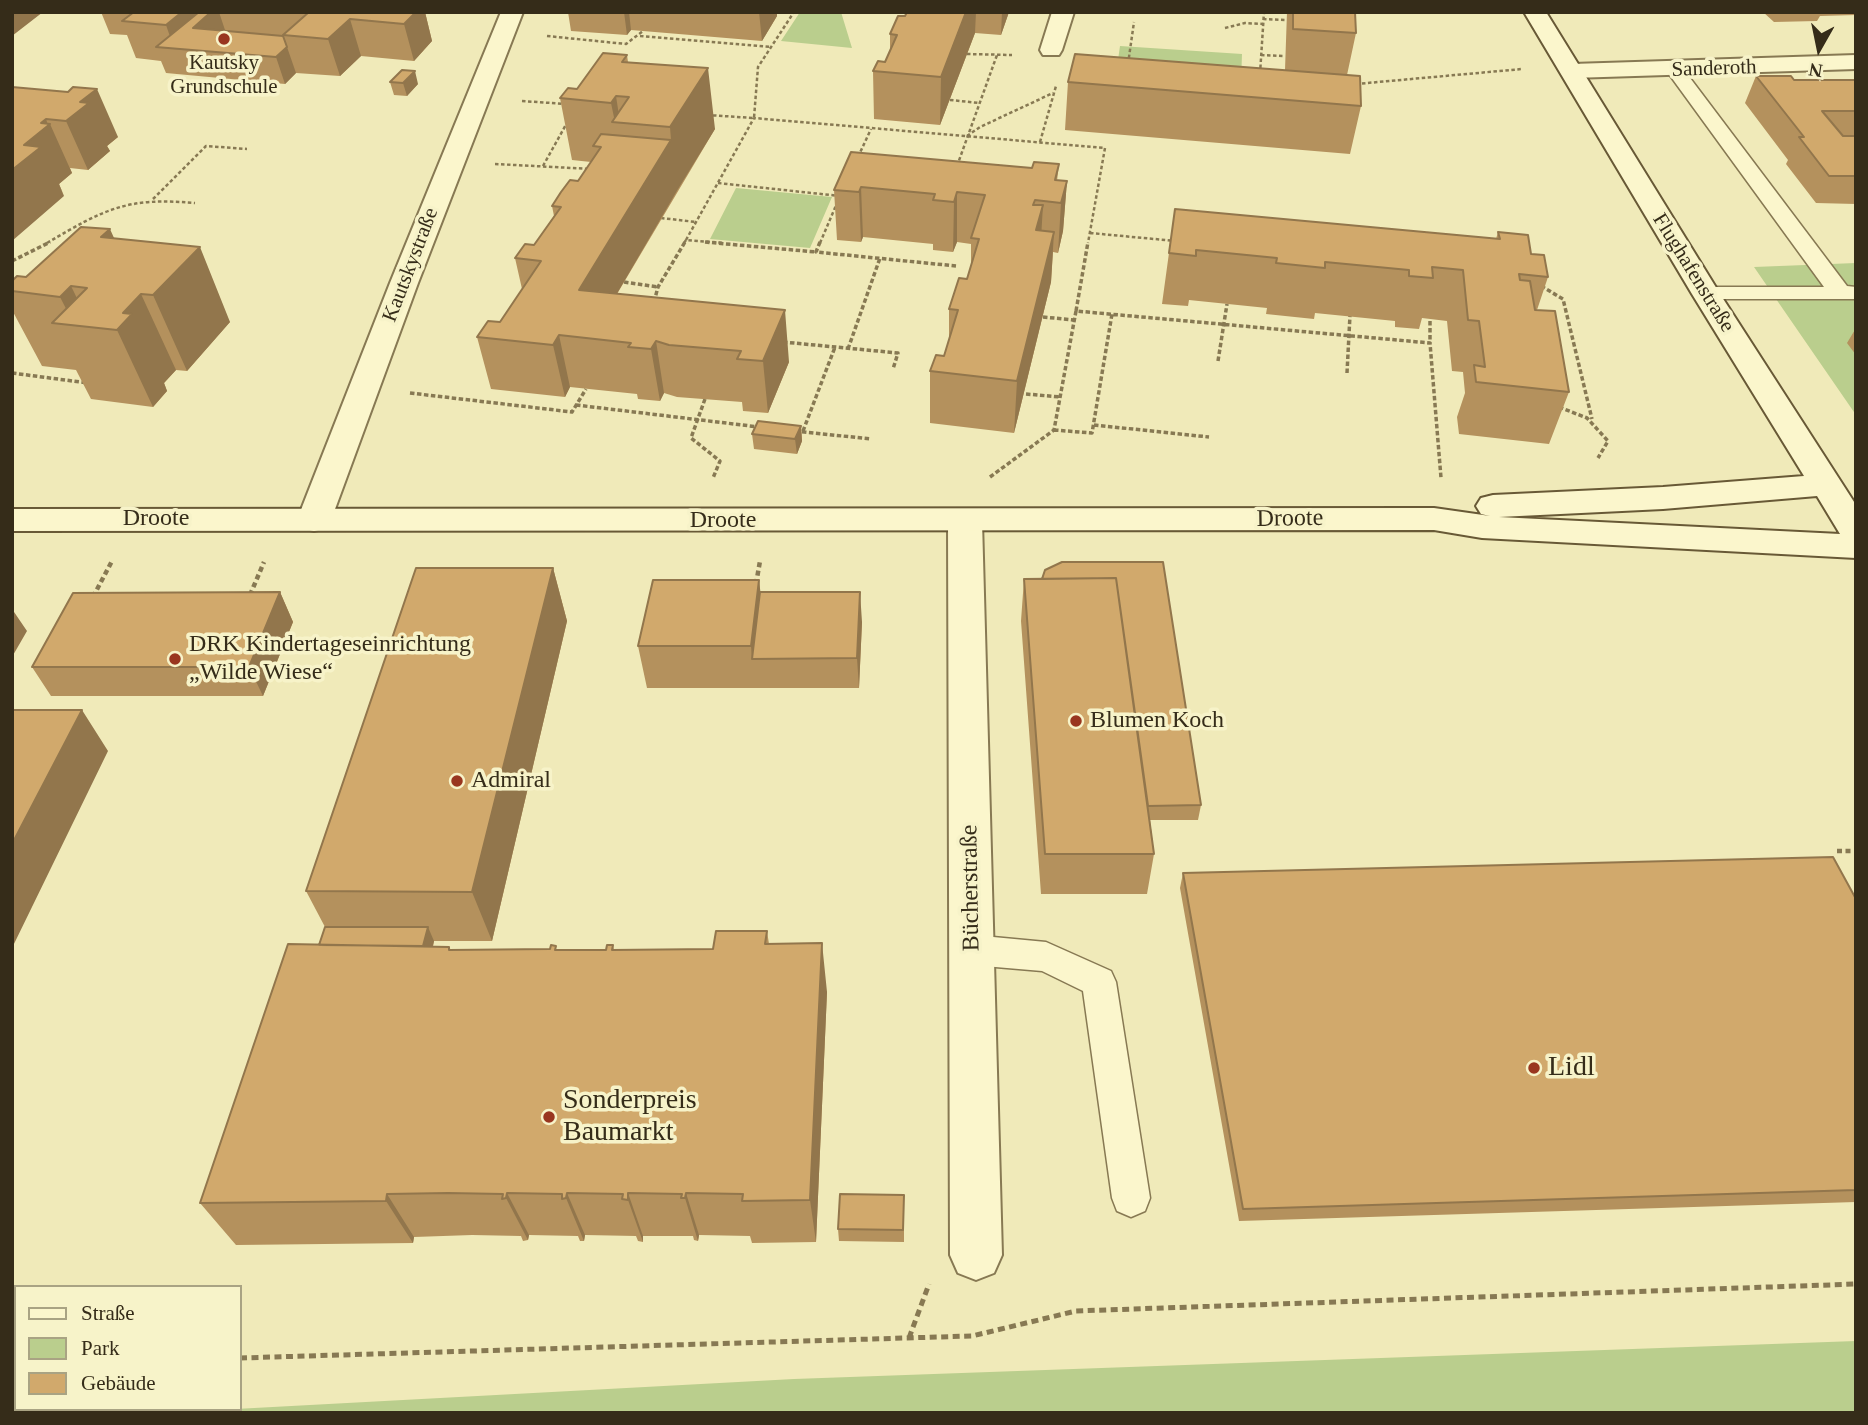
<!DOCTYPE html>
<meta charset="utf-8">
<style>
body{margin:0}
#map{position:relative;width:1868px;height:1425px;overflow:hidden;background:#f0eab9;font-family:Georgia,serif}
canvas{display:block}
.frame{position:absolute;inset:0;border:14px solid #352c19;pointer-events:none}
.legend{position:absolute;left:14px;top:1285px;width:228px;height:126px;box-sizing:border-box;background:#f7f3c9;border:2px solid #a9a383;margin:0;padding:9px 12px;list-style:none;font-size:21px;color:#352c19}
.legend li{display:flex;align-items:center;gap:14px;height:35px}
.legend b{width:35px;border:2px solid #a9a383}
.north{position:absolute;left:1784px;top:14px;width:70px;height:70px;-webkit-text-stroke:5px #f7f3c9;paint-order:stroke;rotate:189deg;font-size:19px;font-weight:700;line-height:28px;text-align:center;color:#352c19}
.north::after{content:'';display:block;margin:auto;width:24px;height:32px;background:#352c19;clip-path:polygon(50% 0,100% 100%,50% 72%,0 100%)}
</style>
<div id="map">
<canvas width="1868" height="1425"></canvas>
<div class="frame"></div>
<ul class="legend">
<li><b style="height:9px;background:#fbf6cc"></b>Straße</li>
<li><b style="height:19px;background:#bace8d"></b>Park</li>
<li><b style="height:19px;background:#d1a96c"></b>Gebäude</li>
</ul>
<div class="north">N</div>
</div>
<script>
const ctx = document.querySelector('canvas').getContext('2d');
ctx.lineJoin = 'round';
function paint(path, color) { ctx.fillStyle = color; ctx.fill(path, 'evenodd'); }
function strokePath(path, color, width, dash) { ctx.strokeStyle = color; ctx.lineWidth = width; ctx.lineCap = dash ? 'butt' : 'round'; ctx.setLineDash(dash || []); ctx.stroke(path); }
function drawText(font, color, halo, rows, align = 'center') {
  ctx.font = font + ' Georgia,serif'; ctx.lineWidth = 7; ctx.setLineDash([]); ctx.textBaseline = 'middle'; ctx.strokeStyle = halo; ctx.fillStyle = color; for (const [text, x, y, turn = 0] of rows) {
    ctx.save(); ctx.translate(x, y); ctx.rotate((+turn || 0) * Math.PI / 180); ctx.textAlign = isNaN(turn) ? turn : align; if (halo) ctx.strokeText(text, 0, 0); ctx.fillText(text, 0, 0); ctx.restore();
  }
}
const green = new Path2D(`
 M800,12H841L852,48L781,41Z
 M1120,46L1242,54L1241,83L1116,74Z
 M736,188L832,197L810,248L710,239Z
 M1856,263V415L1754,267Z
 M1856,1341V1413H161L794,1379Z`);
const pathFar3 = new Path2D(`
 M1263,19L1287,20
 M1225,28L1245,23L1263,24
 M547,36L626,44L643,31
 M640,36L771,47
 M967,54L1012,55
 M1261,55L1285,56
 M1128,64L1134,22
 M1260,74L1264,12
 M1356,84L1522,69
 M950,100L979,103
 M522,101L566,104
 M707,115L754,118L758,67L794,12
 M967,136L980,127L1053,93
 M1040,142L1056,86
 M858,157L871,129
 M495,164L591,169
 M543,166L568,121
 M957,166L997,55
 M718,183L840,196
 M153,199L206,146L247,149
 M661,218L696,222
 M1090,233L1176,241
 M686,240L754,118L1105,148L1088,243
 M47,243C105,209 126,197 195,203
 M684,243L686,240L724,243
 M820,243L837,203`);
const pathFar2 = new Path2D(`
 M705,242L816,252
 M820,242L816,252L956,266
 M12,261L50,242
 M624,282L658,287
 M1541,286L1563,299L1592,419
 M654,302L658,287L685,242
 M1076,311L1088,242
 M1043,317L1074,320
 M1430,321V343
 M783,342L898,353L893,369
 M848,349L880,258
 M1218,361L1227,304
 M12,373L88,383
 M1347,373L1350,315
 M410,393L572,412L586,389
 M1026,394L1060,397
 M705,399L691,438L720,461L713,478
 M576,405L759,427
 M1559,407L1587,418L1608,441L1598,458
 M1094,425L1209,437
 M1054,430L1092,433L1112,314
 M795,431L871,439
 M803,431L835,347
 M990,477L1054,430L1076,311L1430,343L1441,478`);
const pathFar1 = new Path2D(`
 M756,584L760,561
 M250,595L264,562
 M93,597L112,561
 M1837,851H1856`);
const path = new Path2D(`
 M909,1338L929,1284
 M240,1358L972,1336L1076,1311L1856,1284
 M12,1365H16`);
const lane = new Path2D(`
 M1675,65L1681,66L1847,286L1856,287V299H1698L1695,294L1698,289L1706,287H1824L1666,70Z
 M972,935L1046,942L1111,971L1116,982L1150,1198L1145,1211L1131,1217L1117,1211L1112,1198L1083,991L1042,971L972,965L960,960L955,950L960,940Z`);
const street = new Path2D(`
 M501,12H523L418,283L331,520L326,528L314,531L302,528L297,520L390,283Z
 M1052,12H1074L1062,50L1059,55H1043L1040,50Z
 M1856,55V69L1572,78L1564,76L1560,71L1564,66L1572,64Z
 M965,510L977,513L982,521L1002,1255L994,1273L976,1280L958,1273L950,1255L948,521L953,513Z`);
const secondary = new Path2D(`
 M1524,12H1546L1720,294L1856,505V558L1482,538L1434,530L12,531V509L1434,508L1490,516L1481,514L1476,506L1481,498L1493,495L1663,487L1804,476L1692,294ZM1817,496L1840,534L1499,517L1663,509Z`);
const wall = new Path2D(`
 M101,12H425L432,41L414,61L361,56L340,76L296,73L285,84L166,73L161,61L136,58L127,35L110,34Z
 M568,12H777V16L762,41L631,30L627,35L571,31Z
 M907,12H1009L1001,35L975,33L940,125L874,119L873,71L885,62L890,50V34L905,16Z
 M1287,12H1355L1356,33L1347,75L1361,106L1350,154L1065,130L1068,82L1285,70Z
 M1763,12H1856V15L1820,16L1817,21L1774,22Z
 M627,55L628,62L715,129L617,294L789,362L768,413L743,411L742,402L677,397L664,393L660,401L638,399L637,394L570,387L565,397L491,389L477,337L500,322L522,289L515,258L534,245L554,216L552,206L578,181L591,162L572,160L560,98L577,89Z
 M1756,76L1794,80H1856V204L1816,203L1786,164L1788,160L1745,103Z
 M390,82L418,84L407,96L394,95Z
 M12,87L118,137L107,146L110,151L88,170L70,168L72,173L59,184L64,196Z
 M1059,164L1057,181H1067L1063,231L1058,253L1053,252L1051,282L1014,433L930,423V371L944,356L949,339V309L967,279L971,266V244L957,242L953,252L933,250V244L863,237L861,242L837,240L834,190Z
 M1175,209L1496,239L1498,232L1531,254L1548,277L1537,310L1569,392L1549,444L1459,434L1457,417L1465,393L1463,372L1452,371L1447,321L1422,318L1419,329L1395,327V321L1315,313L1314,319L1266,314L1267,308L1189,300L1188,306L1162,304Z
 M114,239L230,322L187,371L176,370L164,383L167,391L153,407L91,399L76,370L42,366L12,310V281L26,277Z
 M1856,328V355L1847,343Z
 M801,426L802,441L797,454L754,449L752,434Z
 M553,568L567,621L492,941H434L433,947H449L451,950H606L613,945L614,950L713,949L767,931L769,944L827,992L816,1242L752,1243L750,1236L699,1235L698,1241L694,1240L693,1236H643V1242L638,1241L636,1236L585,1235L584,1241H580L578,1236L529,1235L528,1240L523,1241L521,1236L472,1235L414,1237L413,1243L236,1245L200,1203L319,945L325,927L306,891Z
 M1024,579L1201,805L1198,820H1150L1154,854L1147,894H1041L1021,621Z
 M759,580L760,592L862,622L859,688H647L638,646Z
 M280,592L293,622L263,696H51L32,667Z
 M1183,873L1856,899V1202L1239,1221L1180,888Z
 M904,1208V1242L839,1241L838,1229Z`);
const shadedWall = new Path2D(`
 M12,12H43L12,36Z
 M182,12H219L226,33L174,48L166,25Z
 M416,12H425L432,41L414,61L404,24Z
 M624,12H629L631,30L627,35Z
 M759,12H777V16L762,41Z
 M966,12H976L975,33L940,125L941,77Z
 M1002,12H1009L1001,35Z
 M350,19L361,56L340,76L328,39Z
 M287,47L296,73L285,84L276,57Z
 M708,68L715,129L678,189L591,338L579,290L671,140L670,127Z
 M415,71L418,84L407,96L403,83Z
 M97,89L118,137L107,146L110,151L88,170L66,121L80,102Z
 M616,96L620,122H615L611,103Z
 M46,119L48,125L50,124L72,173L59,184L64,196L12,241V170L24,145L41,123Z
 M1067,181L1063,231L1058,253L1061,203Z
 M861,187L863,237L861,242L859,192Z
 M957,192V242L953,252L954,202Z
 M1043,205L1040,256L1036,230Z
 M110,229L140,296L141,294L176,370L164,383L167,391L153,407L117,330L123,313L101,237Z
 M1054,232L1051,282L1014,433L1017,381Z
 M200,247L230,322L187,371L153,295Z
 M71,286L91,327L75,326L60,297Z
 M785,310L789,362L768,413L763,361Z
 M559,335L570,387L565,397L553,345Z
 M656,341L664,393L660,401L651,349Z
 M801,426L802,441L797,454L795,439Z
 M553,568L567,621L492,941L472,892Z
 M759,580L764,622L752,659L751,646Z
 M280,592L293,622L263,696L249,667Z
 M860,592L862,622L859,688L857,658Z
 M12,609L27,631L12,657Z
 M82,710L108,751L12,948V844Z
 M428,927L434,941L420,995L413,981Z
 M822,943L827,992L816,1242L810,1200Z
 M507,1193L529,1235L528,1240L506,1198Z
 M567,1193L585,1235L584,1241L566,1198Z
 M628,1193L643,1236V1242L628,1200Z
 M686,1193L699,1235L698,1241L685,1198Z
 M387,1194L414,1237L413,1243L386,1201Z`);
const building = new Path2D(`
 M134,12H182L166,25L122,21Z
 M199,12H211L193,28L283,36L287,47L276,57L156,47Z
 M309,12H416L404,24L350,19L328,39L283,35Z
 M907,12H966L941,77L873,71L878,61L885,62L897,35L890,34L898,16H905Z
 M1293,12H1355L1356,33L1293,29Z
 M603,53L627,55L622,62L708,68L670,127L612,122L629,97L616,96L611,103L560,98L568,88L577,89Z
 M1075,54L1360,76L1361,106L1068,82Z
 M402,70L415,71L403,83L390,82Z
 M1756,76H1791L1794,80H1856V111H1822L1843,136H1856V176H1829L1799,137H1804Z
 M12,87L68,92L73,87L97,89L80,102L89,103L66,121L46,119L41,123L50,124L24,145L41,147L12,170Z
 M601,134L671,140L579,290L785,310L763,361L737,359L741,351L669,345L656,341L651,349L628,347L631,343L559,335L553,345L477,337L488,321L500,322L541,261L515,258L525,244L534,245L561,207L552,206L561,192L570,180L578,181L601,147L593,146Z
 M851,152L1032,168L1034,162L1059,164L1055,180L1067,181L1061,203L1035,200L1033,205H1043L1036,230L1054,232L1017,381L930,371L936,355L944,356L958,310L949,309L959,278L967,279L979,239L971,238L985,195L957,192L954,202L933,200L935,194L861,187L859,192L834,190Z
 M1175,209L1500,239L1498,232L1528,235L1531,254L1544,255L1548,277L1519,274L1520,280L1530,281L1535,310L1555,311L1569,392L1476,382L1474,365L1485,367L1479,321L1468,320L1463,270L1432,267L1433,278L1409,276V270L1325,262V268L1276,263L1277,258L1196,250V256L1169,253Z
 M81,227L110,229L101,237L200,247L153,295L141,294L123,313L132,314L117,330L52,323L87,288L71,286L60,297L12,291V281L17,276L26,277Z
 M758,421L801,426L795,439L752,434Z
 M1062,562H1163L1201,805L1148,806L1116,578L1042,579L1045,570Z
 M416,568H553L472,892L306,891Z
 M1116,578L1154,854H1045L1024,579Z
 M653,580H759L751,646H638Z
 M280,592L249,667H32L73,593Z
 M760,592H860L857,658L752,659Z
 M12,710H82L12,844Z
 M1833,857L1856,899V1190L1243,1209L1183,873Z
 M325,927H428L423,946L319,945Z
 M716,931H767L765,944L822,943L810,1200L742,1201L743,1194L686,1193L685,1198H681L682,1194L628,1193V1200L622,1199L623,1194L567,1193L566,1198L562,1199V1194L507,1193L506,1198L502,1199L503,1194L448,1193L387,1194L386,1201L200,1203L288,944L449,947V950L550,949L551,945L556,946L555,950H606L607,945H613L612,950L713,949Z
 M840,1194L904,1195L903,1230L838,1229Z`);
const markers = [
 [224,39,7,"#99361f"],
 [175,659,7,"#99361f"],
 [1076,721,7,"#99361f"],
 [457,781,7,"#99361f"],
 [1534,1068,7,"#99361f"],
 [549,1117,7,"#99361f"]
];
const farPoinames = [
 ["Kautsky",224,63],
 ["Grundschule",224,87]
];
const farStreetnames = [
 ["Sanderoth",1714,69,-2],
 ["Kautskystraße",411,265,-69],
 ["Flughafenstraße",1693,273,58]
];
const streetNames = [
 ["Droote",156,519],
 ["Droote",1290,519,-1],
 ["Droote",723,521],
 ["Bücherstraße",971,888,-91]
];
const poiNames = [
 ["DRK Kindertageseinrichtung",189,645],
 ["„Wilde Wiese“",189,673],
 ["Blumen Koch",1090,721],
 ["Admiral",471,781]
];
const nearPoinames = [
 ["Lidl",1548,1068],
 ["Sonderpreis",563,1101],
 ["Baumarkt",563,1133]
];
paint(green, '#bace8d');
strokePath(lane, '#877953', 3);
strokePath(street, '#877953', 4);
strokePath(secondary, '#685936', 4);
strokePath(pathFar3, '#877953', 2.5, [3.5, 2.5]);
strokePath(pathFar2, '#877953', 3.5, [4.5, 2.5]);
strokePath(pathFar1, '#877953', 4.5, [5, 3.5]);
strokePath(path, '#877953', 5, [7, 4.5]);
paint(lane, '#fbf6cc');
paint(street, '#fbf6cc');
paint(secondary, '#fbf6cc');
paint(wall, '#b4915d');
paint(shadedWall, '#92764c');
paint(building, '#d1a96c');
strokePath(building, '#92764c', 2);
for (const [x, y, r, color] of markers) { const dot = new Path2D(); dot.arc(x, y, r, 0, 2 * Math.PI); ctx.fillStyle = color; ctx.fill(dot); strokePath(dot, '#f7f3c9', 2.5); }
drawText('21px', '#352c19', '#f7f3c9', farPoinames);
drawText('21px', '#352c19', '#f7f3c9', farStreetnames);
drawText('24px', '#352c19', '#f7f3c9', streetNames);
drawText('24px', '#352c19', '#f7f3c9', poiNames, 'left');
drawText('28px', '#352c19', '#f7f3c9', nearPoinames, 'left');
</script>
